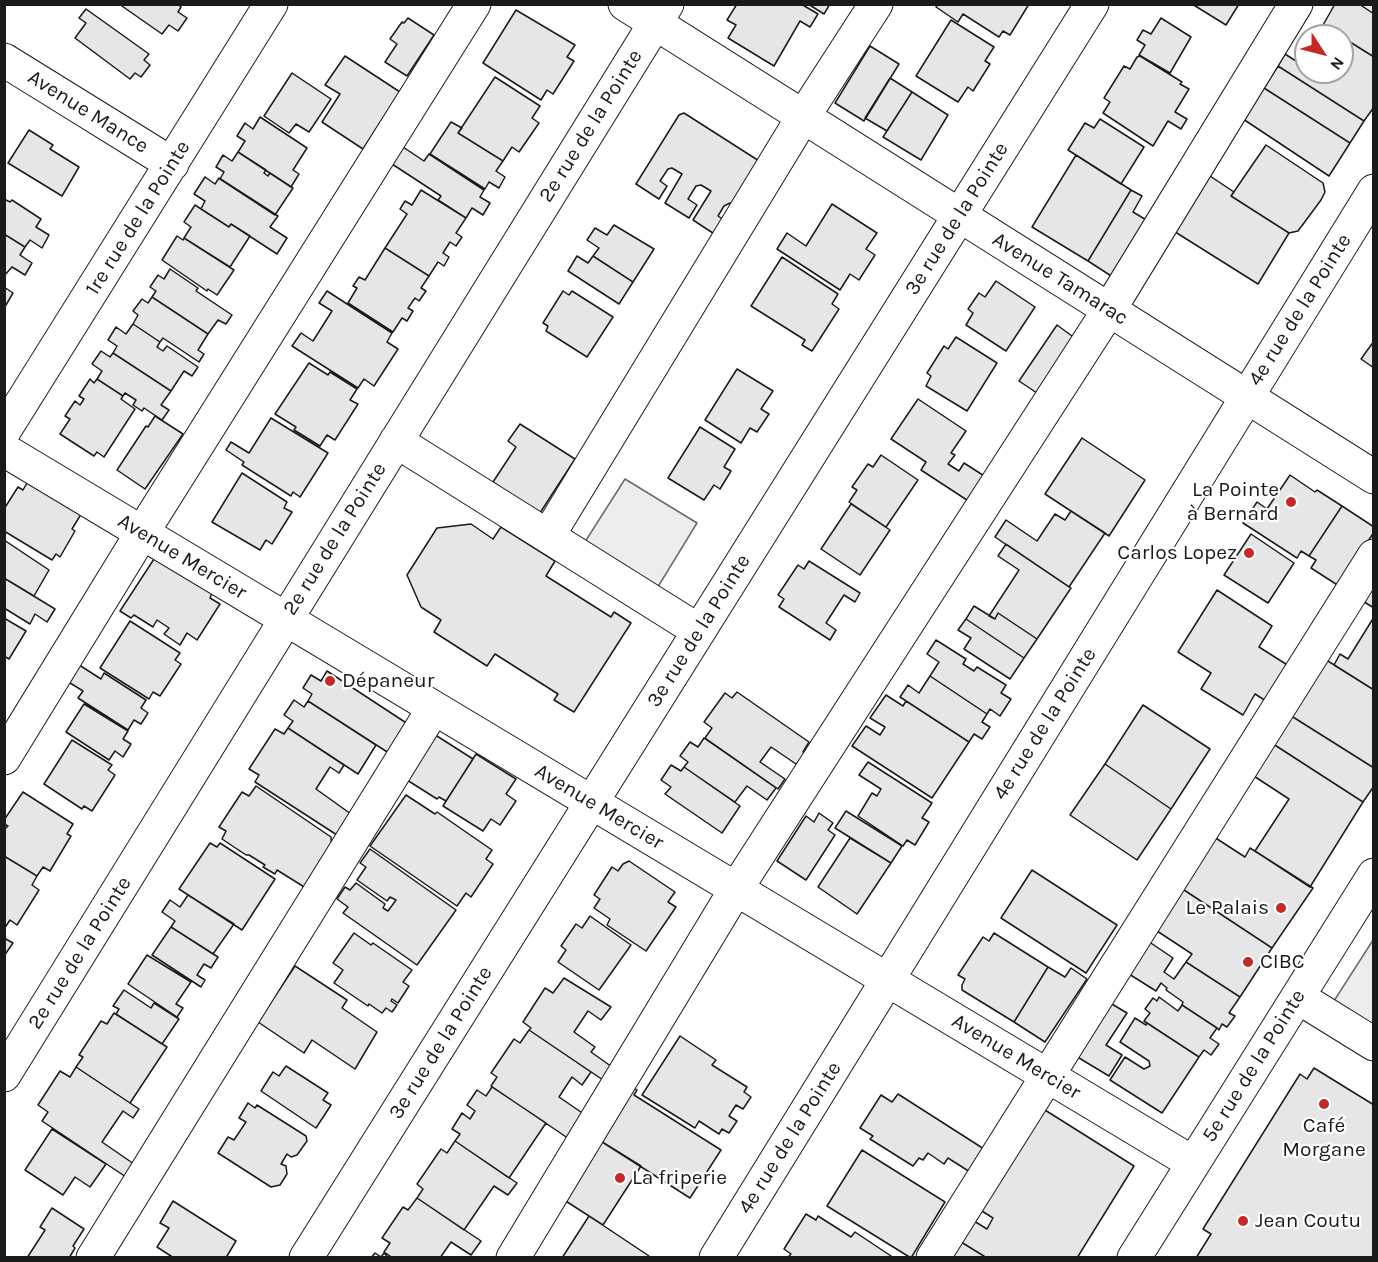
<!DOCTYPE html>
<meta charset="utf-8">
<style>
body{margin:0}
#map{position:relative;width:1378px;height:1262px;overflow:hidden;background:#fff;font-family:Karla,sans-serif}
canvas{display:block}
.frame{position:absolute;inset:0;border:6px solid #1a1a1a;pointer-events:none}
.north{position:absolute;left:1294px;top:24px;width:60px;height:60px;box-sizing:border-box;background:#fff;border:2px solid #a3a3a3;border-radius:50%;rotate:126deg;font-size:16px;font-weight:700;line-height:24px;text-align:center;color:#1a1a1a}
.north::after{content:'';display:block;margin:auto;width:21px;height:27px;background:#c62828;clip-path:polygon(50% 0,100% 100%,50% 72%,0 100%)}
</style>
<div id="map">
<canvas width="1378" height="1262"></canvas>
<div class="frame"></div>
<div class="north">N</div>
</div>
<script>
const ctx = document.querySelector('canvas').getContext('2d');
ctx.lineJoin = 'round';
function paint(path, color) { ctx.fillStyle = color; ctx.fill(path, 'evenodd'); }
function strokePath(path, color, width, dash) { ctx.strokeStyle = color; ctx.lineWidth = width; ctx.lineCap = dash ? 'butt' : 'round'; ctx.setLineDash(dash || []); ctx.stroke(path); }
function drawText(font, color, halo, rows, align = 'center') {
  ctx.font = font + ' Karla,sans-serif'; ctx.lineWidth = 4.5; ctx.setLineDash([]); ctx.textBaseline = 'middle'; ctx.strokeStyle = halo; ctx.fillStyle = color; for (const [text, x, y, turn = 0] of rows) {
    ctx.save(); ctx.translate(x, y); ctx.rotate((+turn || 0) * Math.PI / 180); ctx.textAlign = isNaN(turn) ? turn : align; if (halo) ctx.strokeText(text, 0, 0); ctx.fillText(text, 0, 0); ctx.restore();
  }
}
const built = new Path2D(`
 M625,479L697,523L656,590L583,545Z
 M1373,940V1026L1334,1001Z`);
const building = new Path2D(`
 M119,4H178L181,7L178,12L187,18L178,31L169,25L162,34Z
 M737,4H801L818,14L810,27L800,21L774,66L728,38L736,25L727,20Z
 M808,4H830L824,14Z
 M938,4H1029L1010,35L1003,31L999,37L963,14L958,22L936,7Z
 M1192,4H1239L1226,25Z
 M1335,4H1359L1374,14V57L1323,25Z
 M1359,4H1374V14Z
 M86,9L149,54L144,60L150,65L141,77L135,73L130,79L75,38L86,23L79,18Z
 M516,10L575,45L567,57L574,61L553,94L547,90L541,100L483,63Z
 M408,18L434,35L407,76L385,62L397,44L390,39L402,22L404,23Z
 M1161,18L1191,37L1170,73L1139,55L1145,45L1137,40L1143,30L1151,34Z
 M951,20L994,47L985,61L990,64L973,91L968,87L958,102L916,76Z
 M1323,25L1340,36H1316Z
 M1342,37L1374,57V107L1364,121L1278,66L1285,54L1299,63L1306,52V72H1342Z
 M870,46L899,64L864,121L835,103Z
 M345,56L400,92L363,149L322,122L340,94L325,85Z
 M1140,56L1182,82L1180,84L1189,89L1175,112L1187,119L1181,129L1168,121L1153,146L1103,113L1110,102L1104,98L1124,66L1130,69L1137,57Z
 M1278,66L1364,121L1350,143L1264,88Z
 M292,73L331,99L309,132L296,124L289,133L264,116Z
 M495,77L540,106L532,118L539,123L519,152L512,147L503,161L458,133Z
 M890,78L912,92L887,131L865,118Z
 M1264,88L1350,143L1329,176L1243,119Z
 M912,92L948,115L921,160L883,137Z
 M684,113L767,166L740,209L730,203L724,206L718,216L731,225L722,239L693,220L711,191L701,185L696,186L688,199L697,205L689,218L665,203L682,174L672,168L668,169L660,181L667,186L659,199L636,184L679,115Z
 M260,117L307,148L293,170L299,174L291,187L238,152L245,141L237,136L245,123L253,129Z
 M1100,119L1144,147L1121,184L1068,150L1085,123L1094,128Z
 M451,122L462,128L458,133L503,161L496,171L505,177L499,188L489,182L485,189L430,154Z
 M29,130L53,145L50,149L79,167L62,196L8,163Z
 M1266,145L1323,183L1325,192L1321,200L1298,231L1289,233L1231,196Z
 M403,147L424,161L429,154L484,190L480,197L490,203L483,215L472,208L466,218L438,200L441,196L392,164Z
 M238,152L266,170L264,173L268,176L270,173L293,188L275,215L220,179L224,172L216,167L223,155L232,161Z
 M1076,155L1131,190L1088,261L1032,227Z
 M1207,174L1234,192L1231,196L1289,233L1258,284L1172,230Z
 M205,177L215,184L219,178L278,216L270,227L287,238L277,254L231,224L229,227L201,209L205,201L194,194Z
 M421,190L466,218L456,233L462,237L456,246L450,242L443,253L449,257L444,266L438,262L429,276L385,248L407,214L400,209L405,201L412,205Z
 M1131,190L1142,196L1133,212L1153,224L1119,281L1088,261Z
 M4,199L10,202L12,200L41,219L36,227L49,235L42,248L30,240L25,247L4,234Z
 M832,204L877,233L866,249L875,255L859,280L850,274L840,290L777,249L787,233L806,246Z
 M195,205L229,227L231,224L250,236L230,267L184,238L191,227L184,222Z
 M614,225L654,249L633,282L593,256L599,248L587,240L595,228L607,235Z
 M4,234L25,247L20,255L32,263L25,275L12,267L4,276Z
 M177,236L183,240L184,238L234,270L217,295L208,289L207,291L162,260Z
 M385,248L429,276L421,288L426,291L419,301L415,298L408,308L413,311L407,321L402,318L393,332L348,303L357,288L353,286L359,277L365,280Z
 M577,256L588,263L593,256L633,282L619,304L568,271Z
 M782,257L838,294L832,304L839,309L812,351L802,345L805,340L751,306Z
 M170,269L198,288L196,291L232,315L226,324L218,320L208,334L152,297L156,291L150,287L158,275L164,279Z
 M996,281L1035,307L1006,351L966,325L973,313L968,309L979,293L985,297Z
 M4,287L13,293L6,305L4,304Z
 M327,291L392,333L387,342L398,349L374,386L364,379L358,388L292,346L301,333L313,341L332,311L319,303Z
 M563,291L569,295L572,291L613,317L587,357L546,331L548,326L543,323Z
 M152,297L208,334L198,350L204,354L199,362L163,338L160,342L133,324L138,315L133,311L142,299L148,303Z
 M133,324L160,342L157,347L163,351L167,346L198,367L192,376L184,371L171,391L113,353L117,346L108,340L116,327L126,334Z
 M1057,325L1083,344L1046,399L1019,381Z
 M956,337L997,363L967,411L926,386L931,376L927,373L944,346L948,349Z
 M1374,341V368L1361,359Z
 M101,351L110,357L113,353L171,391L161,405L169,410L162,420L144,408L142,411L133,405L136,400L125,393L123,396L97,379L102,371L92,364Z
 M309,363L328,375L330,372L357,389L350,400L358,404L335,440L327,435L320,446L294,430L296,427L275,414Z
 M737,369L773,391L761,409L769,414L757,432L750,428L741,443L705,420Z
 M90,379L94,383L97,379L123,396L121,399L135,409L104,457L97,452L94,456L60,434L70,419L65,416L75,401L80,405L84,399L79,396Z
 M918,399L966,431L951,453L955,455L948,464L959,471L964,463L989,479L973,504L921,470L926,462L891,439Z
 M155,416L183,434L145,489L117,470L146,426L148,427Z
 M271,418L328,453L300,497L293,492L291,496L242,465L244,462L226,450L231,442L249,453Z
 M520,424L575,459L536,519L506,491L493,482L516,447L508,441Z
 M700,427L735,449L724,467L731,471L720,489L714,485L704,500L668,478Z
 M1082,438L1145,480L1109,536L1045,494Z
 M881,455L918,480L886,527L849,502L857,490L852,487L868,464L873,467Z
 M242,473L287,502L284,508L292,512L272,544L266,540L260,550L212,522Z
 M1290,475L1315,492L1317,490L1342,506L1309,556L1301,551L1297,558L1243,523L1257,502L1267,509Z
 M31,476L83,511L72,529L75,531L60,557L56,554L52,560L4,531V509L18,487L23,490Z
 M851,504L890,530L860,575L821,549Z
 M1342,506L1374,527V532L1339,586L1311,568L1316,560L1309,556Z
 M1071,511L1105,533L1069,587L995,537L1006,520L1037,541L1055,514L1065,520Z
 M471,524L493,539L501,527L555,561L546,576L611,617L614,612L631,623L574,712L554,700L558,694L495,654L487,666L434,632L441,620L421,607L407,575L437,528Z
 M1251,534L1294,563L1268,603L1224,575Z
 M4,540L49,570L34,596L4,578Z
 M1006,544L1071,588L1037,639L998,613L995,619L989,616L1019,570L998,556Z
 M156,556L212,593L210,598L220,604L197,640L187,633L180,645L164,634L169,628L157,620L153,627L134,615L131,618L120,611Z
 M809,561L860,593L855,602L844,595L826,623L836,630L830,640L779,607L784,599L778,595L798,565L804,569Z
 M1374,569V608L1356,597Z
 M4,578L55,609L47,622L35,614L30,624L4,608Z
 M1217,590L1272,626L1259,647L1289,666L1266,701L1255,694L1243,715L1201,689L1211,673L1178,652Z
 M974,606L995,619L998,613L1037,639L1024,658L966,619Z
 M1374,617V690L1334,665L1340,654L1348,659Z
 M4,618L26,631L9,659L4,656Z
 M966,619L1024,658L1010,679L964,649L971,638L958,630Z
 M130,621L180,653L175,660L181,664L160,696L153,692L149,699L100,668Z
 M936,640L966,659L963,664L974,671L977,667L1006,685L1001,693L1011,699L1000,716L990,709L987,714L930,676L939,662L927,654Z
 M1320,656L1374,690V768L1285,712Z
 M73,661L101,679L104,673L146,700L141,708L148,713L141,724L134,720L128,730L78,698L83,691L62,678Z
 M327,671L414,728L395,757L308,701L312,694L303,688L311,675L321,681Z
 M930,676L987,714L982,722L990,727L982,739L974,734L969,742L900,697L908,685L919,693Z
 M737,692L809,742L803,752L806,755L799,766L771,747L760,762L785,779L778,789L705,738L712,728L704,722L725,693L732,698Z
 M886,695L903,706L906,701L969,742L932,798L852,746L866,726L880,735L885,727L870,718Z
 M294,700L304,707L308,701L376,745L358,774L288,728L293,721L284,715Z
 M84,704L128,731L123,739L131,744L123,757L115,751L109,760L66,732Z
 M1143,705L1210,749L1171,809L1105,764Z
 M1285,712L1374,768V786L1363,802L1267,740Z
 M288,728L344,765L339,773L330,767L316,789L351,814L337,835L255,782L259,775L249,769L275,729L284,734Z
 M426,729L473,759L446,801L439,797L437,799L407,780Z
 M704,738L776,788L767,800L747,786L735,802L684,767L688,762L680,756L690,742L698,747Z
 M72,740L112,765L108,770L115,775L92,811L84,806L82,809L44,784Z
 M1267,740L1363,802L1310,887L1255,851L1289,799L1246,771Z
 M476,754L516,779L506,794L516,801L500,825L491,819L483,831L443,806Z
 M868,762L932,803L922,818L929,822L915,845L907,840L903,846L858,816L872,793L877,796L881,789L859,775Z
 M1105,764L1171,809L1137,860L1070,815Z
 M671,765L681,771L684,767L740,806L722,833L665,794L671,787L661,780Z
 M256,786L331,837L332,855L309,890L277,870L275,874L263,867L265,865L249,855H246L222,839L226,831L219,827L242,792L249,796Z
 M23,792L73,824L67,834L71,836L50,871L43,867L37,876L4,856V830L8,826L4,824V820Z
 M406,795L435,814L437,812L492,850L486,859L493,864L471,897L466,893L457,906L370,846Z
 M846,811L902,846L891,863L835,828Z
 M819,813L833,823L828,830L835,835L806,880L777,861L806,816L814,822Z
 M1211,835L1245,857L1250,848L1313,888L1272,948L1178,886Z
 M850,838L891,863L857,914L818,887Z
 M210,843L217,847L220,843L275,879L242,930L179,889Z
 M370,849L456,910L417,965L343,913L348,907L337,899L345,887L350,890L356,883L385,904L383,908L388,911L396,900L390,897L387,901L357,880L366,867L360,863Z
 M4,856L37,876L32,885L39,890L17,925L10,920L4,929Z
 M629,861L675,892L668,902L676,907L646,951L607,925L610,919L594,908L600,899L594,895L612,867L618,871L623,864Z
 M1032,870L1117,925L1086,973L1001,918Z
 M1178,886L1272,948L1240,997L1186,962L1192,954L1151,927Z
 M188,895L234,924L213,954L171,927L175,921L162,912L170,900L180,907Z
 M590,916L631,945L599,990L558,962L566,950L561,946L576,924L582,928Z
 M171,927L218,957L211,968L204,964L197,975L205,980L201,987L152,955Z
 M354,933L371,945L373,943L412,970L403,982L409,986L398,1003L392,999L391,1001L397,1005L392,1012L386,1008L382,1013L369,1004L368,1006L334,983L343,970L333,963Z
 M994,933L1048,967L1014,1022L962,990V985L965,979L958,975L983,937L989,941Z
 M1142,937L1173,958L1164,972L1174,979L1186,962L1240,997L1229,1013L1235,1016L1227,1027L1222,1024L1219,1030L1217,1028L1182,1005L1183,1002L1166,990L1167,988L1161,983L1156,991L1121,969Z
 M4,938L13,943L4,956Z
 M147,955L191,982L176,1004L183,1008L177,1017L128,984Z
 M295,966L347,1000L342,1008L377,1032L355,1069L312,1040L304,1053L258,1022Z
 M1048,967L1065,977L1071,968L1087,979L1045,1042L1014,1022Z
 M564,978L611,1007L601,1020L588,1011L574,1032L595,1047L591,1052L615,1069L606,1082L529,1030L531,1028L523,1022L545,988L553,993Z
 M124,990L151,1008L154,1003L179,1019L162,1044L116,1014L119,1009L113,1006Z
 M1100,997L1127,1013L1106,1045L1122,1055L1109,1076L1074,1055Z
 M1159,997L1178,1011L1182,1005L1217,1028L1210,1038L1219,1044L1211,1055L1204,1050L1199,1057L1144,1021L1150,1013L1145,1009L1153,998L1157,1001Z
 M114,1013L167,1047L130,1103L76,1067L83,1057L79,1055L101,1021L107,1024Z
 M1135,1018L1146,1025L1147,1023L1199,1057L1162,1113L1110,1080L1125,1057L1144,1069L1150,1066L1149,1061L1120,1042Z
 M529,1030L591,1072L582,1085L572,1077L559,1097L594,1121L578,1145L491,1086L497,1077L491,1073L514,1039L520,1043Z
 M680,1036L716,1060L712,1065L747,1087L744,1092L751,1097L743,1109L736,1105L729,1116L737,1121L729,1133L722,1129L719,1134L699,1121L695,1128L642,1095Z
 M286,1066L328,1093L323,1100L331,1105L316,1128L261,1091L273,1072L279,1076Z
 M76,1067L139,1109L133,1118L123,1111L102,1142L134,1164L126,1177L42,1121L48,1112L38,1105L60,1071L70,1077Z
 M1314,1068L1374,1105V1258H1196L1211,1234L1203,1229L1300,1074L1307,1079Z
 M492,1087L546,1123L509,1178L455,1141L460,1134L452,1129L462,1113L470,1119L475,1111L467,1105L477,1090L486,1096Z
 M633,1087L637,1090L634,1095L721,1150L690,1198L599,1140Z
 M898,1094L984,1149L970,1172L948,1158L944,1164L928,1153L923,1160L919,1158L913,1166L870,1139L873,1136L860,1128L881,1095L892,1102Z
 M248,1103L255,1108L257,1105L306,1136L307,1141L297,1155L291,1157L287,1154L281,1164L286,1166L287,1174L280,1185L271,1187L218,1153L228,1137L234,1140L246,1122L239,1118Z
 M1037,1105L1134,1166L1077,1258H987L953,1237L966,1216L987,1229L993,1218L974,1206Z
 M52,1129L106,1164L90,1187L75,1177L63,1195L25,1170Z
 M599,1140L641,1166L603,1225L561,1198Z
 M455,1141L517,1183L508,1195L494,1186L464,1230L417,1198L423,1189L417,1184L441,1149L447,1153Z
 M862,1150L945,1202L911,1258L827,1206Z
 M417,1198L481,1241L471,1255L451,1242L440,1258H393L384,1252L390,1243L382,1238L403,1207L408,1210Z
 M173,1201L236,1241L227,1256L229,1258H174L157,1247L169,1228L160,1223Z
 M52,1208L84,1229L73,1246L75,1248L69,1258H27L45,1230L40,1227Z
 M806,1214L816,1220L818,1216L851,1237L855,1232L894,1258H791L789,1256L791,1254L784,1249Z
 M589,1216L649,1256L648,1258H562Z
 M953,1237L987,1258H940Z
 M375,1253L381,1257L384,1253L389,1258H371Z`);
const minor = new Path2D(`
 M625,4L1374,477
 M4,60L172,164
 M4,431L271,4
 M396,441L699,631
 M4,450L1193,1163
 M548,536L803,117L876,4
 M4,758L142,533L474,4
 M1298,997L1374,1044
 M4,1075L667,4
 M93,1258L434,708
 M306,1258L1092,4
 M513,1258L736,889L1109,310L1296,4
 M716,1258L1374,191
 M933,1258L1374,556
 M1134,1258L1374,875`);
const markers = [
 [1291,502,6,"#c62828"],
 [1249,553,6,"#c62828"],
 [330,681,6,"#c62828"],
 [1281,908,6,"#c62828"],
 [1248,962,6,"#c62828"],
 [1324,1104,6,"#c62828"],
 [620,1178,6,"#c62828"],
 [1243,1221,6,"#c62828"]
];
const streetNames = [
 ["Avenue Mance",88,112,32],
 ["2e rue de la Pointe",591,126,-58],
 ["1re rue de la Pointe",138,218,-58],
 ["3e rue de la Pointe",957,219,-58],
 ["Avenue Tamarac",1060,279,32],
 ["4e rue de la Pointe",1300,310,-58],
 ["2e rue de la Pointe",335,539,-58],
 ["Avenue Mercier",182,557,31],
 ["3e rue de la Pointe",699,631,-58],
 ["4e rue de la Pointe",1045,724,-58],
 ["Avenue Mercier",599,807,31],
 ["2e rue de la Pointe",80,953,-58],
 ["3e rue de la Pointe",441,1043,-58],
 ["Avenue Mercier",1016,1057,31],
 ["5e rue de la Pointe",1254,1066,-58],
 ["4e rue de la Pointe",790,1138,-58]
];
const poiNames = [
 ["La Pointe",1279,490,"right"],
 ["à Bernard",1279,514,"right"],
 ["Carlos Lopez",1237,553,"right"],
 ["Dépaneur",342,681],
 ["Le Palais",1269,908,"right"],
 ["CIBC",1260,962],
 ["Café",1324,1126,"center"],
 ["Morgane",1324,1150,"center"],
 ["La friperie",632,1178],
 ["Jean Coutu",1255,1221]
];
paint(built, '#ededed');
strokePath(built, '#6a6a6a', 1.5);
paint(building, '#e6e6e6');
strokePath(building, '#1a1a1a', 1.5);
strokePath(minor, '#1a1a1a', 35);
strokePath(minor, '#fff', 33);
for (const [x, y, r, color] of markers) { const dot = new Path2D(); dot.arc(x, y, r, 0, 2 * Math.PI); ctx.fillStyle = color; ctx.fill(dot); strokePath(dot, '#fff', 2); }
drawText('21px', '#1a1a1a', '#fff', streetNames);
drawText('21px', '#1a1a1a', '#fff', poiNames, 'left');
</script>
